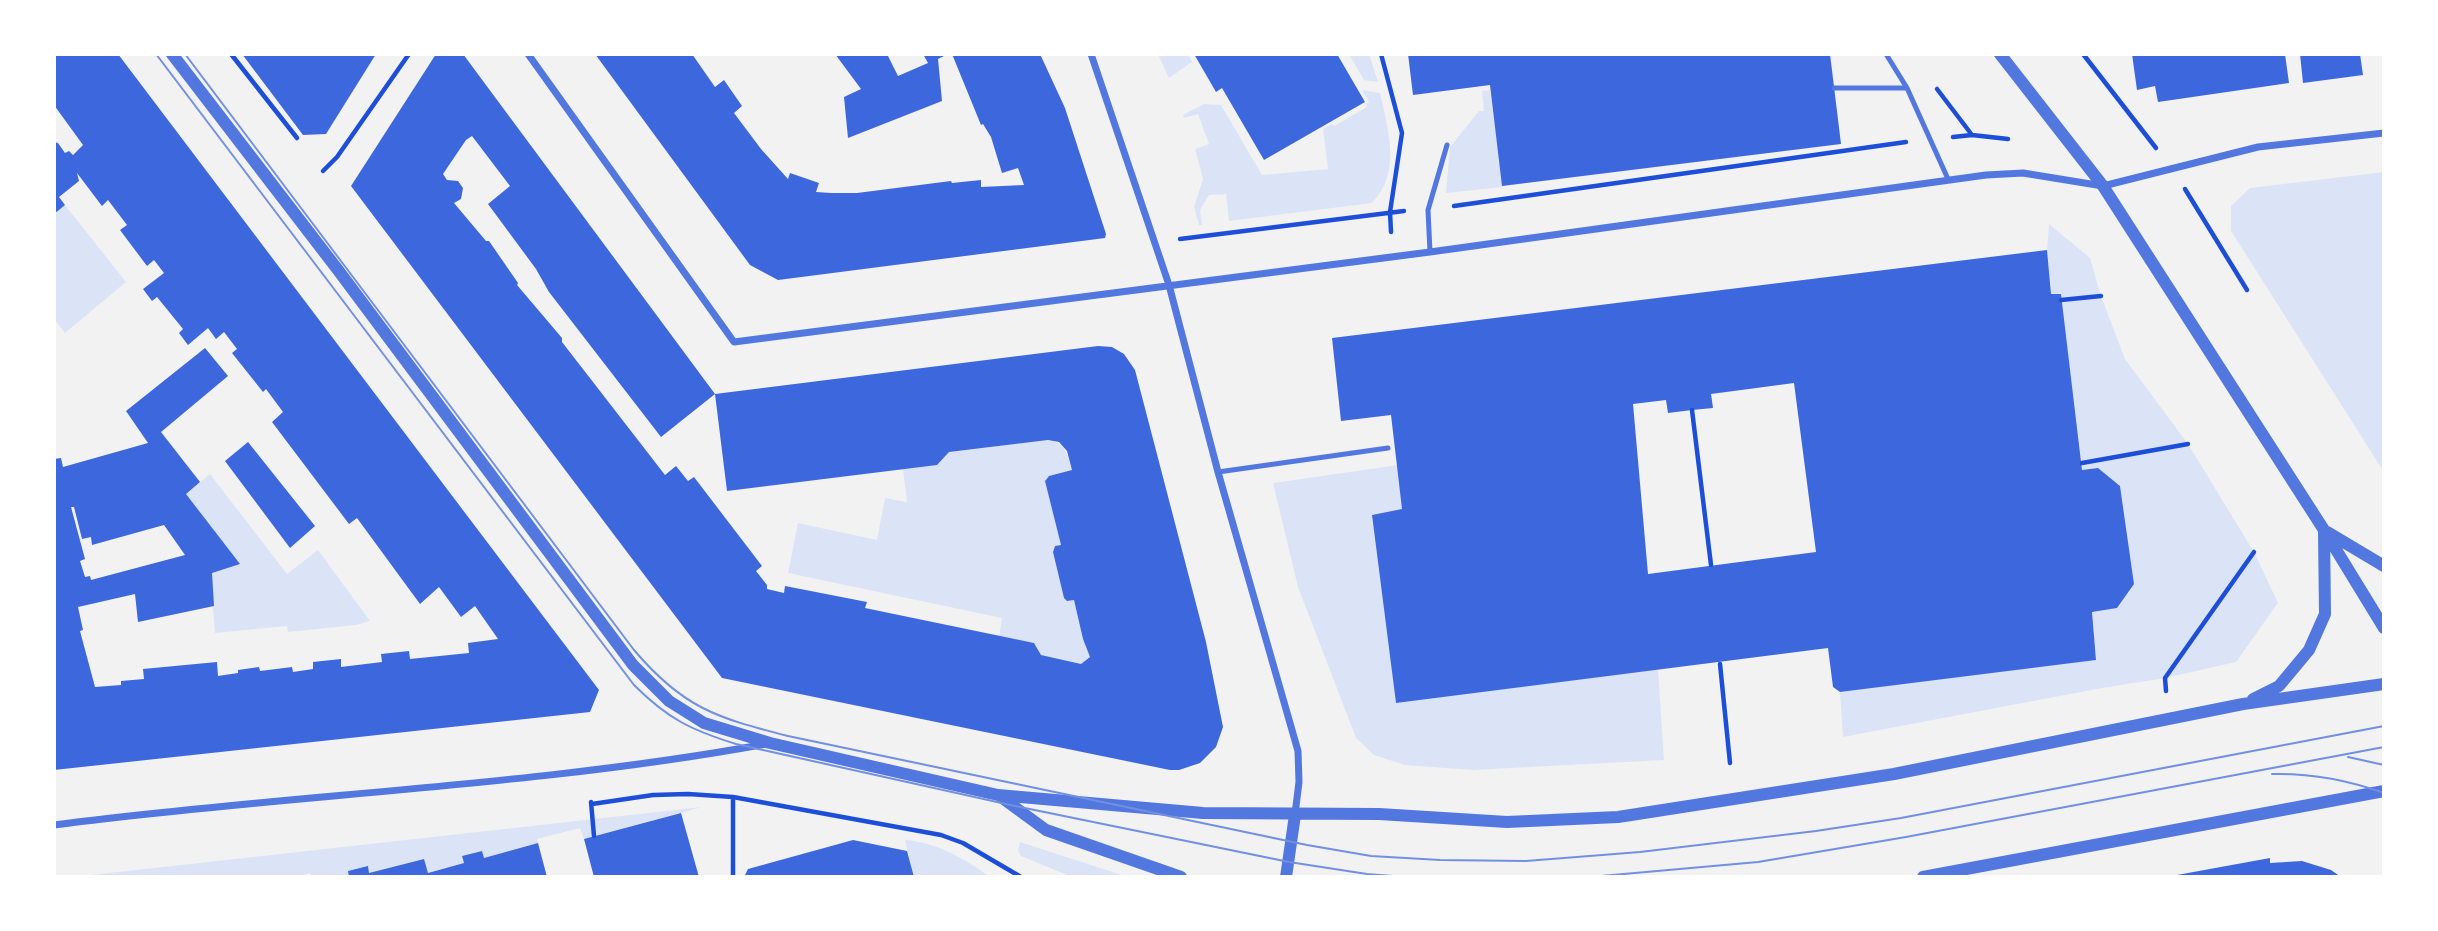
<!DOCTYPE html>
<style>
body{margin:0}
#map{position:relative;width:2438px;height:931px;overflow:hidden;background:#f2f2f2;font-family:"IBM Plex Serif",serif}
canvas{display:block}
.frame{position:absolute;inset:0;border:56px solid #fff;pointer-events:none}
</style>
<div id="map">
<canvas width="2438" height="931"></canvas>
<div class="frame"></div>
</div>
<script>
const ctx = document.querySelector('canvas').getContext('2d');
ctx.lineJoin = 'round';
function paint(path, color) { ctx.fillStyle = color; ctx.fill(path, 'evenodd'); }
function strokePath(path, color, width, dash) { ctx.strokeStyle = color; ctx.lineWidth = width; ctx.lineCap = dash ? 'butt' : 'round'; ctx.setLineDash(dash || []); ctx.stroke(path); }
const green = new Path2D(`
 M1158,54H1188L1192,62L1169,78Z
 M1349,54H1369L1378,82L1364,80Z
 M1362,90L1380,93C1388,130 1402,172 1372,203L1229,221L1226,194L1209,195L1200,210L1202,225H1199L1194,207L1203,179L1195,149L1209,144L1198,114L1184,118L1183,115L1204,104L1221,105L1262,175L1328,169L1323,129L1332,124L1334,126L1367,107L1366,104L1369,102Z
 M1490,90L1503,187L1446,193L1450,147L1479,111H1484L1482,91Z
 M2384,172V472L2231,231V206L2250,188Z
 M65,205L126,282L65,333L54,319V213Z
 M2049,224L2090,258L2101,296L2125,359L2188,444L2254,552L2278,603L2236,662L2165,678L2102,688L1843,737L1840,692L2096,660L2092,612L2117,608L2134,584L2120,486L2098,468L2082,470L2061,294H2051L2047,250Z
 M1048,440C1065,442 1067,454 1072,470L1049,476L1045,480L1061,545L1055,546L1053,552L1064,598L1067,601L1074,600L1083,639L1090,657L1081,664L1041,655L1034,643L999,637L1002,618L788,573L798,523L877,540L885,498L907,502L903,469L949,452Z
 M1398,465L1402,509L1372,515L1396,703L1658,669L1664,760L1473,770L1405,765L1374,755L1356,738L1298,587L1273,483Z
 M210,474L287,574L318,550L370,621L356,625L288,632L287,626L215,633L210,573L207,571L239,564L186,494Z
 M702,807L584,839L580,828L537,839L538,843L484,858L481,851L462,856L464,863L428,873L423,859L369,873L368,867L349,877H311L310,873L297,877H73Z
 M905,840C935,842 966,859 990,877H914Z
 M1020,842L1128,877H1072L1021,856L1018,850Z`);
const building = new Path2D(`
 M54,54H118L599,690L590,712L54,770V459L61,458L63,467L148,443L126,411L205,348L228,376L161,432L200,482L186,494L240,564L212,573L214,606L138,622L135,594L78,607L83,630L80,631L95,687L121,685V681L144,679L143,669L217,662L218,676L238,673V670L259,667L260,671L292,667L293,672L313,669V662L341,659V667L382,662L381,654L409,651L410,659L469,653L468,643L498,639L475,606L461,617L439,587L420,604L357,518L349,524L272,422L283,412L266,389L263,392L232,353L237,349L224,332L216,339L208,328L188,345L179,333L183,329L157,297L152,301L143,289L164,273L154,260L147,266L120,230L127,225L108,200L102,206L77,173L79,181L59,197L65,205L54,214V142L58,143L65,153L69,151L73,155L83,145L54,105ZM71,507H74L82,539L91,537L92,545L164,525L185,555L91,580L90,576L85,577L80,561L85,559Z
 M242,54H376L326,134L303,135Z
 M436,54H463L715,394L661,437L549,292L536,269L488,204L510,186L472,136L466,140L443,174L447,180L458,181L463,188L461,199L454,203L486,241H489L518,283L517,285L562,338V342L665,475L676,466L688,481L694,477L762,566L756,571L767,585V589L784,593L785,586L867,602L865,608L1034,643L1041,655L1081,664L1090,657L1083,639L1074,600L1067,601L1064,598L1053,552L1055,546L1061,545L1045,481L1049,476L1072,470L1067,451L1059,442L1048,440L949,452L937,465L727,491L715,394L1098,346L1112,347L1124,354L1135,370L1206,642L1223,727L1216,747L1200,763L1179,770H1170L722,678L351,186Z
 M595,54H692L715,87L724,80L742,106L734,113L761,149L788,179L790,173L819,183L816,192L831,193H857L951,181L952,183L981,180V187L1024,185L1018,168L1002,173L991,137L983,124L981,125L952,54H1040L1065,108L1106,234L1105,238L778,280L750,265Z
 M835,54H887L898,76L928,63L923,54H948L938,59L942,101L848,138L844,97L861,89Z
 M1194,54H1337L1365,102L1264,160L1222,88L1216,92Z
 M1408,54H1830L1841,144L1502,186L1490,85L1413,95Z
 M2132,54H2285L2289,83L2158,102L2155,86L2137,90Z
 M2300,54H2360L2363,75L2303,83Z
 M2047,250L2051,294H2061L2082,470L2098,468L2120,486L2134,584L2117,608L2092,612L2096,660L1840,692L1833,687L1828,648L1396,703L1372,515L1402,509L1391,415L1341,421L1332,338ZM1794,383L1816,552L1648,574L1633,404L1666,400L1668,413L1692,410L1713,408L1711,394Z
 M248,442L315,526L290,548L225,461Z
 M681,813L699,877H594L584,839Z
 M853,840L907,851L914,877H744L748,869Z
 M538,843L547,877H349L348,871L368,866L369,873L424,859L428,873L464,863L462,856L482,851L484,858Z
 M2270,858V863L2302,861L2331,870L2341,877H2166Z`);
const path = new Path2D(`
 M231,54L297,138
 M1381,54L1402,133L1390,212L1391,232
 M2083,54L2156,148
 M1937,89L1972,135
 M1953,137L1972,135L2008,139
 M323,171L337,157L409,54
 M2185,189L2247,290
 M1454,206L1906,142
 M1180,239L1404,211
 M2061,300L2101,296
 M1692,410L1711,565
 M2082,463L2188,444
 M1720,664L1730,763
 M2166,691L2165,678L2254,552
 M733,797V877
 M591,802L594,836
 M592,804L653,795L688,794L733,797L941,835L963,843L1021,877`);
const service = new Path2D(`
 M1886,54L1907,88L1948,179
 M1834,88H1907
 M1430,252L1428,210L1447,145
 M1218,472L1388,448`);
const minor = new Path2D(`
 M528,54L734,342L1430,252L1986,175L2023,173L2103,186L2258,147L2384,133
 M1091,54L1169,285L1218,472L1298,751L1299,782L1295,814
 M54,825C291,794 531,787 766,744`);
const tertiary = new Path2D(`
 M172,54L338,270L633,665L669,701L704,723L770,743L998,795L1203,813L1379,814L1507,822L1618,817L1894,774L2243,704L2384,684
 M2000,54L2103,186L2324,530L2384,628
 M2327,532L2384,566
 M2253,699L2279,686L2309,650L2325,614L2324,531
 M1001,797L1046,830L1181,877
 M1286,877L1295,815
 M1923,877L2384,791`);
const tram = new Path2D(`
 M156,54L634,685C668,719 691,730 736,744L1015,806L1289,862L1367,874L1406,877
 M185,54L634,650C683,708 717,718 788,736L1307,845L1371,856L1440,860L1526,861L1640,852L1816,831L1901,818L2384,726
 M2348,757L2384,765
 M2272,774C2310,773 2348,780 2384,793
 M1590,877L1758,862L1906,837L2384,747`);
paint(green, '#dbe4f7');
paint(building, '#3d67dc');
strokePath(path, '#1d4ed8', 4.5);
strokePath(service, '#5277de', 5);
strokePath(minor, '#5277de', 7);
strokePath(tertiary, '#5277de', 12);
strokePath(tram, '#7290e2', 2);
</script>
